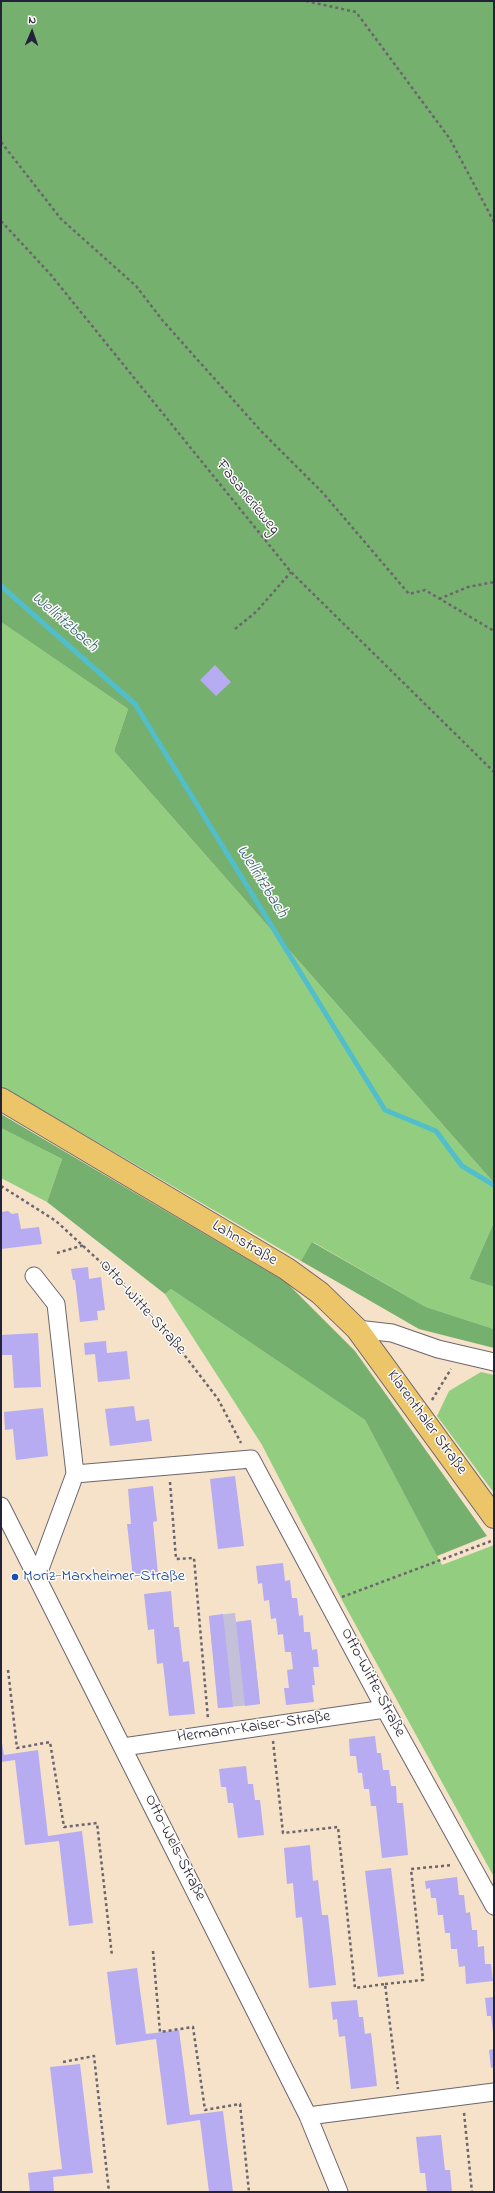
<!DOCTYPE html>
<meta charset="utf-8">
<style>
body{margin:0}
#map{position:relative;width:495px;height:2193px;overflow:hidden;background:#f5e2c9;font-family:"Indie Flower",sans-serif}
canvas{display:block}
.frame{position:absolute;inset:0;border:2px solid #22223b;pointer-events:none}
.north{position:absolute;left:12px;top:12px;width:40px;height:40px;-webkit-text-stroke:3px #fdfcf7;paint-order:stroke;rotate:2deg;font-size:11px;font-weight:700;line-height:16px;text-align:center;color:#22223b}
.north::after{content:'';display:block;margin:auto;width:14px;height:18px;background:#22223b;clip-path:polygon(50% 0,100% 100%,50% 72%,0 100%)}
</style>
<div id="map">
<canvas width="495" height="2193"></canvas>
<div class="frame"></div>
<div class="north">N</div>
</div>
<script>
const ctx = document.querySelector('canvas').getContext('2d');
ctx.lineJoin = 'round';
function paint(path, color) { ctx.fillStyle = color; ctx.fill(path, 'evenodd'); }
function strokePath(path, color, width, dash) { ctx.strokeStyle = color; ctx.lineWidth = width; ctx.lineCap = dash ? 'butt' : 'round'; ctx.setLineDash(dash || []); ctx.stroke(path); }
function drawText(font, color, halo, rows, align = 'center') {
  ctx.font = font + ' "Indie Flower",sans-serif'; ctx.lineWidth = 3; ctx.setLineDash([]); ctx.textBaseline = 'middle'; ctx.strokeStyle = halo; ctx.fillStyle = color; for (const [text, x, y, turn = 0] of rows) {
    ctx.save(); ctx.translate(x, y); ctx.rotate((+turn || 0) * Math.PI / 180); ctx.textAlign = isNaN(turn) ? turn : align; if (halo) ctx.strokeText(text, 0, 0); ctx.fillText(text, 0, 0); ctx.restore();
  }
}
const industrial = new Path2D(`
 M235,1613L236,1622L251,1620L260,1704L218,1708L209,1616Z`);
const green = new Path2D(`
 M1,622L128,709L114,751L494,1183V1222L469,1279L494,1287V1329L426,1307L313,1242L301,1261L1,1086Z
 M1,1128L62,1159L47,1202L1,1178Z
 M171,1289L365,1420L442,1565L494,1545V1877L343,1602L262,1445L165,1294Z
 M481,1372L494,1375V1493L437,1416L449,1391Z`);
const forest = new Path2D(`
 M1,1H494V1183L114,751L128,709L1,622Z
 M1,1114L286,1282L355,1351L487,1536L437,1556L365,1420L171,1289L165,1294L47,1202L62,1159L1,1128Z
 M494,1222V1287L469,1279Z
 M312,1242L426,1307L494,1329V1348L419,1329L301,1261Z`);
const stream = new Path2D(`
 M1,586L135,704L385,1110L436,1131L462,1166L494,1185`);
const building = new Path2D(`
 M215,665L231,682L216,696L200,680Z
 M8,1211L12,1214L18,1213L21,1229L39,1227L42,1244L1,1249V1212Z
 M88,1267L89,1279L101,1277L105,1310L97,1311L98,1320L80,1322L75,1280H73L71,1269Z
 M38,1333L41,1387L14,1388L12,1355H1V1335Z
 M106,1341L107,1353L127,1351L130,1379L98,1382L95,1354L85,1355L84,1343Z
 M134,1406L136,1421L149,1419L152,1441L110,1446L105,1409Z
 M43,1408L48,1456L16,1460L13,1429L5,1430L4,1412Z
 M235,1476L244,1546L218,1549L210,1479Z
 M153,1486L157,1521L153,1522L158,1574L133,1577L127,1524H131L128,1489Z
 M283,1563L285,1581L290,1580L292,1598H297L299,1616L303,1615L304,1632H310L312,1650L317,1649L319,1667H313L315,1685H312L314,1702L286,1705L284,1688H289L287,1670L293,1669L291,1652H285L283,1634L278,1635L276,1618L271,1619L269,1600L264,1601L262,1583L258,1584L256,1566Z
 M171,1591L174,1627H179L183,1662L189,1661L195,1714L169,1716L163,1663L157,1664L154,1629L148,1630L144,1594Z
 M223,1614L233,1707L218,1708L209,1616Z
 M251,1620L260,1704L245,1706L236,1622Z
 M375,1736L377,1753H381L383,1770H389L391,1786H396L397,1803H403L408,1855L382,1858L376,1806H371L369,1789H364L362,1773H358L356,1756H350L349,1739Z
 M1,1737L4,1755L38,1750L48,1836L82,1831L93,1923L69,1926L59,1841L25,1845L15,1760L1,1762Z
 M246,1766L248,1784H253L255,1800H260L264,1835L238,1838L233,1803H228L226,1787H221L219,1769Z
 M310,1845L313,1881L318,1880L322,1915H328L336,1985L309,1988L302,1917L296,1918L293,1883L287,1884L284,1848Z
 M391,1868L404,1974L378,1977L365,1871Z
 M457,1877L459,1895H464L466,1913L470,1912L472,1930H477L478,1947L484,1946L485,1964H491L493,1981L466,1984L465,1966L459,1967L457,1949H451L450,1933H445L443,1915H438L436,1898H431L430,1888L426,1889L425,1881Z
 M137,1968L146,2034L179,2030L190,2115L223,2111L233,2192H209L200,2120L167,2125L156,2039L116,2045L107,1972Z
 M494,1997V2032H493L491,2016H487L485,1998Z
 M357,2000L359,2017H363L365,2034L371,2033L377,2086L351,2089L345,2036L339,2037L337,2019L333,2020L331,2002Z
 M494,2049V2067L491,2068L489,2050Z
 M80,2064L93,2173L53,2177L54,2192H30L28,2173L62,2169L50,2067Z
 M441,2135L445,2170H450L452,2192H427L425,2173H420L416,2137Z`);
const path = new Path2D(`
 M306,1L356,12L450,139L494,222
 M1,142L61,219L136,286L163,321L261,431L323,493L409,594L425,590L494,631
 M1,221L51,275L291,572L494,772
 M439,599L468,587L494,582
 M235,629L256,612L291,572
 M1,1186L56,1221L120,1280L169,1335L218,1399L241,1443
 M57,1253L84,1245
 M432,1400L451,1369
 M170,1482L176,1559L194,1558L208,1719
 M342,1597L494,1540
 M8,1670L17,1748L50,1742L64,1827L97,1823L112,1956
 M273,1741L283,1833L338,1827L355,1988L385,1984L398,2089
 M153,1951L160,2032L193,2027L205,2110L240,2104L249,2192
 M385,1984L423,1980L411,1869L453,1865
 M63,2062L94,2056L109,2192
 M464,2113L472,2192`);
const minor = new Path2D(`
 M34,1276L56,1304L75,1474L37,1577
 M357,1329L392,1333L438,1349L494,1362
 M75,1474L251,1459L385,1709L494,1906
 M1,1506L308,2116L339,2192
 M123,1747L385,1709
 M308,2116L494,2092`);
const major = new Path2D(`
 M1,1099L287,1269L320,1293L357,1329L494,1517`);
const markers = [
 [15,1577,4,"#1a4fb4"]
];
const streetNames = [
 ["Fasanerieweg",247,498,51],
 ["Lahnstraße",244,1244,31],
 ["Otto-Witte-Straße",142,1308,48],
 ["Klarenthaler Straße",426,1423,54],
 ["Otto-Witte-Straße",372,1683,62],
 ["Hermann-Kaiser-Straße",254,1728,-8],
 ["Otto-Wels-Straße",174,1848,63]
];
const transitNames = [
 ["Moriz-Marxheimer-Straße",23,1577]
];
const waterNames = [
 ["Wellritzbach",64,623,41],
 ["Wellritzbach",261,882,58]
];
paint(industrial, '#c5c0da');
paint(green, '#93cd80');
paint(forest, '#76b06e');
strokePath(stream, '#52becc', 5);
paint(building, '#b7abf1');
strokePath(minor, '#6c656d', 19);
strokePath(major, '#6c656d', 24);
strokePath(path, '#6c656d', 2.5, [3, 3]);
strokePath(minor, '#fff', 17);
strokePath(major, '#edc569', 22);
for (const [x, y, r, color] of markers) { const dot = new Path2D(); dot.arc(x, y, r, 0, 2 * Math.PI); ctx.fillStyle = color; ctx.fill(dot); strokePath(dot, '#fdfcf7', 1.5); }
drawText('16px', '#22223b', '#fdfcf7', streetNames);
drawText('16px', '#164399', '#fdfcf7', transitNames, 'left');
drawText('italic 17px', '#356075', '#fdfcf7', waterNames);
</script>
